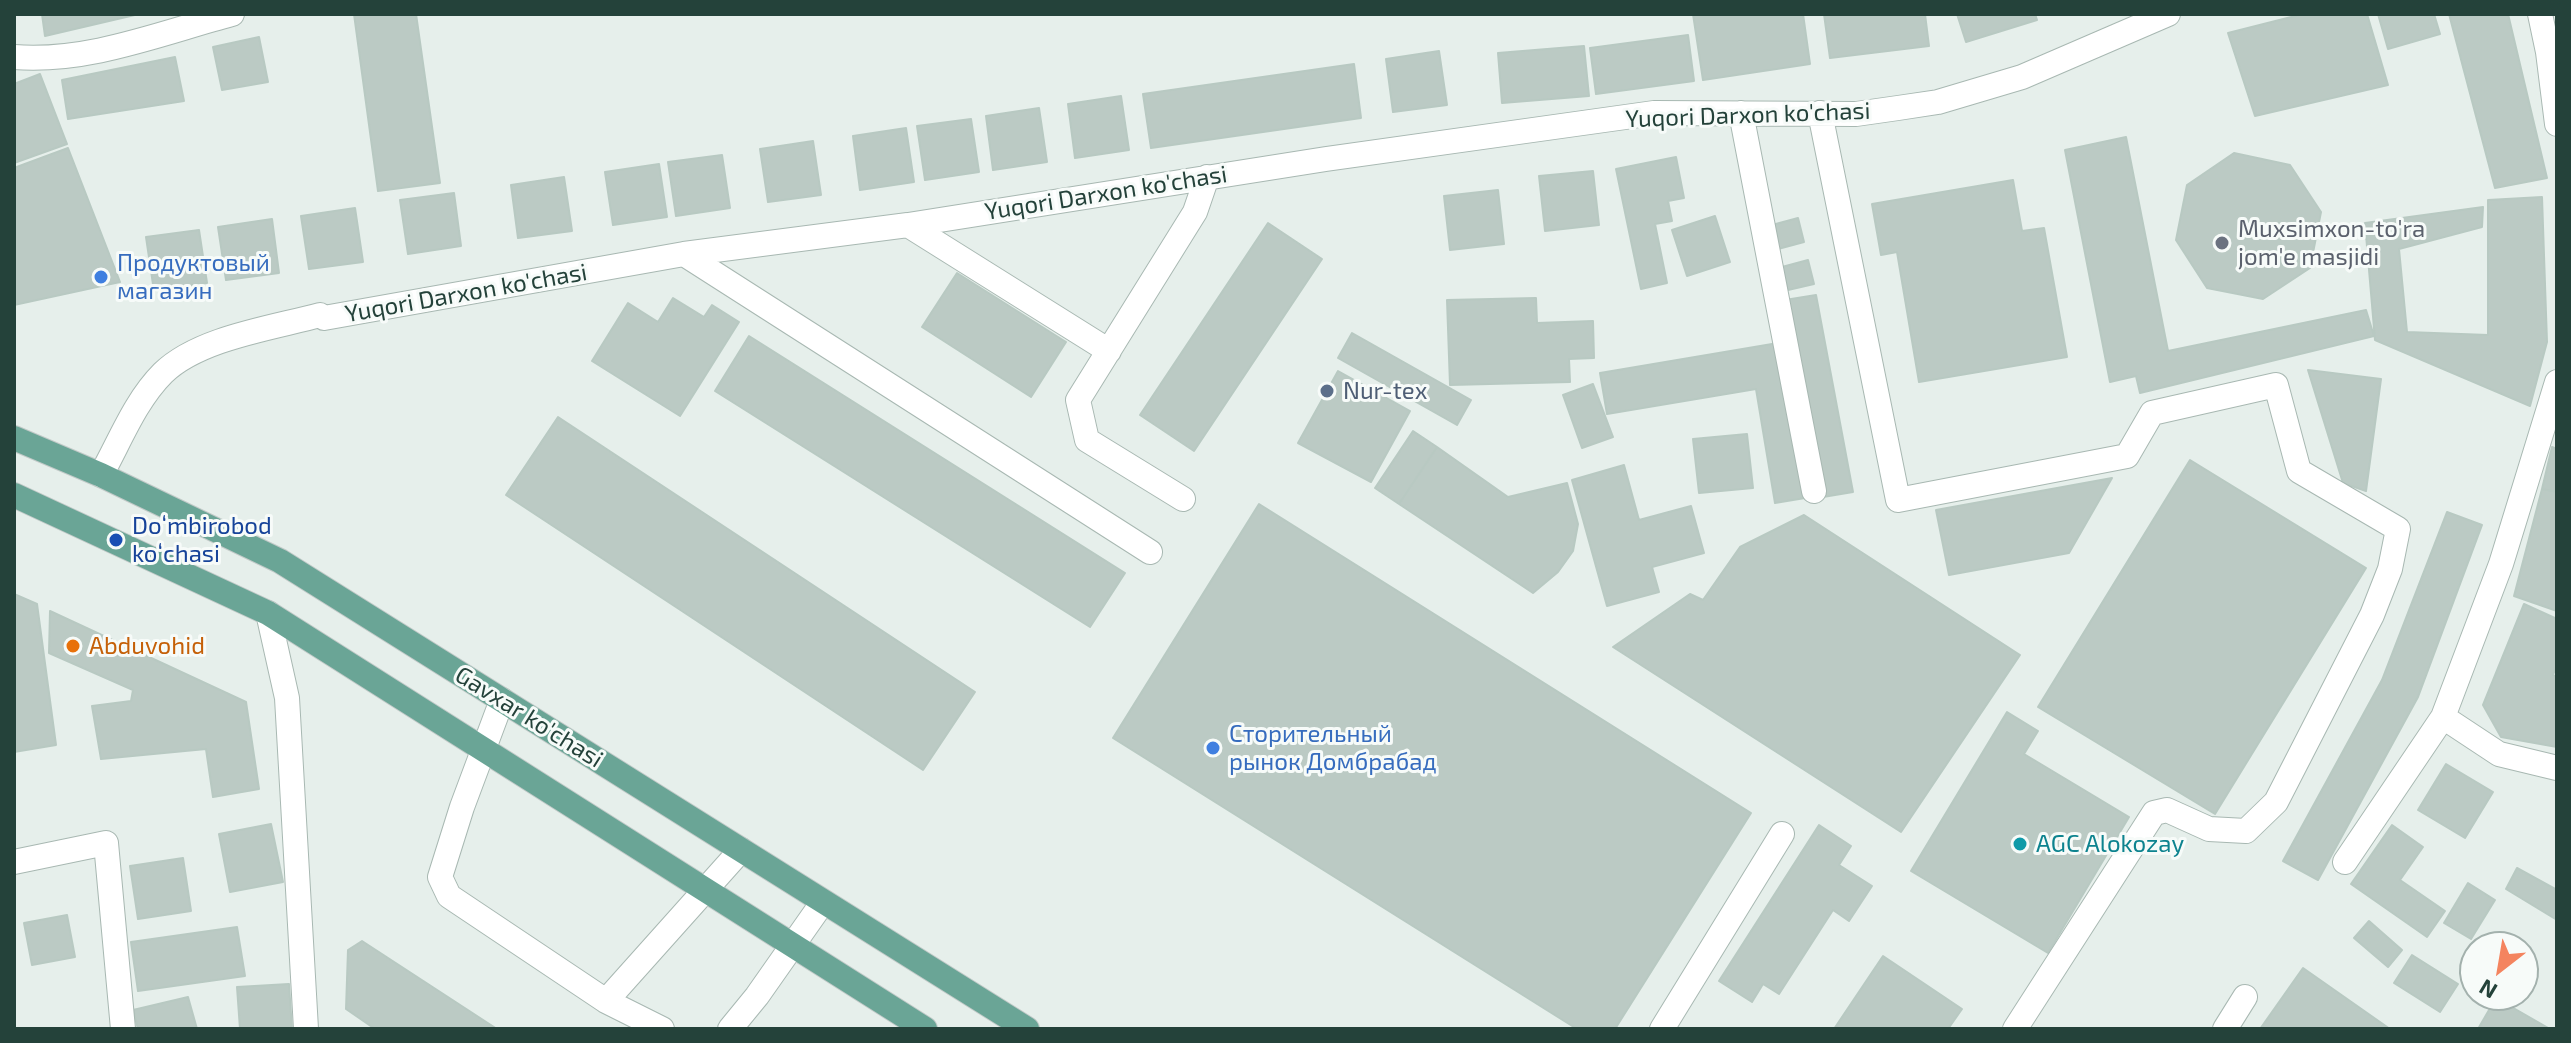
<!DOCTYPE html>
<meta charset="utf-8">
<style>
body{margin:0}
#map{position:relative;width:2571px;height:1043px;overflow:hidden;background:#e6efeb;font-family:"Exo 2",sans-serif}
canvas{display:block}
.frame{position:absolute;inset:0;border:16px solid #24423a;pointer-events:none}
.north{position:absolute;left:2459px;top:931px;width:80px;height:80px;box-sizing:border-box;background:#f7fbf9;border:2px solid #a3b1ad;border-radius:50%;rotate:211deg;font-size:22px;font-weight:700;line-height:32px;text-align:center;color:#24423a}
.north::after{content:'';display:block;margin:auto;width:28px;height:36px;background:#f4845f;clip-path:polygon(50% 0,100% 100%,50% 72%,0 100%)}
</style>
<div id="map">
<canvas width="2571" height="1043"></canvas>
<div class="frame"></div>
<div class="north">N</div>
</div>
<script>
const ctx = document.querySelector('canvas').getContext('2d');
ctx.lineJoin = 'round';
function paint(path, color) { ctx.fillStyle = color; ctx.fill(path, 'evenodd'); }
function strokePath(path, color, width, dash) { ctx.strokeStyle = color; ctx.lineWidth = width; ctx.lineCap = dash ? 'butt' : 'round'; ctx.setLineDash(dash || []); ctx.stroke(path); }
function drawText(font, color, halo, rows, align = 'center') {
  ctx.font = font + ' "Exo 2",sans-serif'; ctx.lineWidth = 6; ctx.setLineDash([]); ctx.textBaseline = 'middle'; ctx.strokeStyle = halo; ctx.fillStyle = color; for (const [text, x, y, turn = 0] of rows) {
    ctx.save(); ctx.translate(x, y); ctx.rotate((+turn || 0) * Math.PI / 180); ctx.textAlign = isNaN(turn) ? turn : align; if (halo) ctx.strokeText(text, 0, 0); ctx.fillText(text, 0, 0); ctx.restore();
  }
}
const building = new Path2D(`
 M42,14H139L45,36Z
 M354,14H416L440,183L378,191Z
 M1693,14H1803L1810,64L1703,80Z
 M1824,14H1925L1929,46L1830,58Z
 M1957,14H2035L2037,20L1966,42Z
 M2303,14H2367L2388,85L2255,116L2228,33Z
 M2378,14H2434L2440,34L2388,49Z
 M2449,14H2508L2547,178L2495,188Z
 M1688,35L1694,81L1596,94L1590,48Z
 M259,37L268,82L222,90L213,47Z
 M1584,46L1589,96L1502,103L1498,53Z
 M1439,51L1447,105L1393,112L1386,59Z
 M175,57L184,101L68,119L62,80Z
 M1354,64L1361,118L1151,148L1143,94Z
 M40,74L67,144L14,163V84Z
 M1121,96L1129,150L1075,158L1068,104Z
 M1039,108L1047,162L993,170L986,116Z
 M971,119L979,172L925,180L917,126Z
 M906,128L914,182L860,190L853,136Z
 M2126,137L2168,351L2366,310L2374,336L2140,393L2136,376L2110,382L2065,150Z
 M813,141L821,195L768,202L760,149Z
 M68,148L120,282L14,305V168Z
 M2234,153L2290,165L2321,212L2310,268L2263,299L2207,288L2176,240L2187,185Z
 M722,155L730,208L676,216L668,162Z
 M1676,157L1684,198L1668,201L1672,221L1655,224L1667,283L1641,289L1616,169Z
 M659,164L667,217L613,225L605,172Z
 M1593,171L1599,225L1545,231L1539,176Z
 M564,177L572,231L518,238L511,185Z
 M2013,180L2022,231L2044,228L2067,357L1919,382L1897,252L1881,255L1872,204Z
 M1498,190L1504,244L1450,250L1444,196Z
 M454,193L461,246L408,254L400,200Z
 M2542,197L2547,342L2530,406L2375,340L2365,223L2483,207L2482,227L2399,249L2407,332L2488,335V200Z
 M355,208L363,262L309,269L301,216Z
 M1715,216L1730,262L1687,276L1672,230Z
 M1798,218L1804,242L1778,249L1772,225Z
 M272,219L279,273L226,280L218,227Z
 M1268,223L1322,259L1194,451L1140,415Z
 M199,230L207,283L154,291L146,237Z
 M1808,260L1814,284L1788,290L1782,267Z
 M957,273L1066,342L1031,397L922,327Z
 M1816,295L1853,492L1823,497L1785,300Z
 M673,298L704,317L712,305L739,322L680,416L592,361L628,303L658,322Z
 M1536,298L1537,323L1593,321L1594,358L1569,359L1570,382L1450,385L1447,300Z
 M1352,333L1471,400L1457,425L1338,358Z
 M749,336L1125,573L1090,627L715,391Z
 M1778,343L1805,498L1775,503L1756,389L1607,414L1600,373Z
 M2308,370L2381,379L2366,491L2343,483Z
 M1338,371L1410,411L1371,482L1298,443Z
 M1593,384L1613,437L1582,448L1563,395Z
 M558,417L975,692L923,770L506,495Z
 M1413,431L1437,447L1399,504L1375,488Z
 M1747,434L1753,488L1699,493L1693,439Z
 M1437,447L1508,497L1567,483L1578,524L1573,551L1558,572L1533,593L1399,504Z
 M2552,447L2557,449V492L2542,489Z
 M2190,460L2366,568L2215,814L2038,707Z
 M1624,465L1639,520L1691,506L1704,553L1652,567L1659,592L1607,606L1572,480Z
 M2112,478L2069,553L1949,575L1936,510Z
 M2542,489L2557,492V611L2514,596Z
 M1259,504L1751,813L1615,1029H1577L1113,738Z
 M2447,512L2482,525L2418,697L2318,880L2283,861L2382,680Z
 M1804,515L2020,655L1901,832L1613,647L1690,594L1703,600L1740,547Z
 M14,594L37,604L56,745L14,752Z
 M2524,604L2557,619V665L2553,675L2557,676V747L2501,737L2483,705Z
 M50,611L246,702L259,789L213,797L206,749L101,759L92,706L131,701L133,690L49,653Z
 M2007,712L2038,731L2024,754L2129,817L2048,953L1911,871Z
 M2446,764L2493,792L2465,838L2418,810Z
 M271,824L283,882L230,892L219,834Z
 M1819,825L1851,846L1839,865L1872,886L1849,921L1833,910L1779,994L1763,984L1752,1002L1719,981Z
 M2392,825L2423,847L2400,880L2445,911L2427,937L2351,884Z
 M183,858L191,911L138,919L130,866Z
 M2517,868L2557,890V920L2506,889Z
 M2468,883L2495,900L2471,939L2444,923Z
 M67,915L75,957L32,965L24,923Z
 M2369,921L2402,950L2388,967L2354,938Z
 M237,927L245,976L138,991L131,942Z
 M362,941L497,1029H375L346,1009L348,950Z
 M2412,955L2458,984L2440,1012L2394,983Z
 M1883,956L1962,1009L1948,1029H1834Z
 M2303,968L2390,1029H2260Z
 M289,984L292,1029H240L237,987Z
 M188,997L197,1029H138L133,1010Z
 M2496,998L2550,1029H2478Z`);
const minor = new Path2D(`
 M2540,14L2548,52L2557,124
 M14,57C88,63 161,33 232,14
 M1741,113L1814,491
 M1820,113L1898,500L2127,456L2152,413L2276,385L2299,471L2398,529L2390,569L2372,615L2276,802L2246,831L2209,829L2167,810L2154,813L2015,1029
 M908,225L1109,351
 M684,254L1150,552
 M101,475C120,441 135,401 163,373C199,338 272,328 320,315L324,318L684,254L908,225L1326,159L1654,113L1856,114L1898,108L1938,102L2022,77L2168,14
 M1183,499L1087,440L1078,400L1195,212L1207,177
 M268,613L287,698L306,1029
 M502,700L462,807L440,877L449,896L606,1001L662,1029
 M2443,717L2499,754L2557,768
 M14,862L106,843L123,1029
 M2345,862L2443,717L2501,564L2557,382
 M606,1001L741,850
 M730,1029L757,996L823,902
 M1662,1029L1782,834
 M2225,1029L2245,997`);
const major = new Path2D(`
 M14,438L101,475L280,561L1027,1029
 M14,495L268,613L925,1029`);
const markers = [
 [2222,243,8,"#6b7280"],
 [101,277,8,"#3f7fe0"],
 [1327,391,8,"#5c6f8a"],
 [116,540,8,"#1a4fb4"],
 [73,646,8,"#e8710a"],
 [1213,748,8,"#3f7fe0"],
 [2020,844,8,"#0f9aa8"]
];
const streetNames = [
 ["Yuqori Darxon ko'chasi",1748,115,-2],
 ["Yuqori Darxon ko'chasi",1106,193,-9],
 ["Yuqori Darxon ko'chasi",466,293,-10],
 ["Gavxar ko'chasi",529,717,32]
];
const worshipNames = [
 ["Muxsimxon-to'ra",2238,229],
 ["jom'e masjidi",2238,257]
];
const shopNames = [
 ["Продуктовый",117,263],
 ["магазин",117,291],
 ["Сторительный",1229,734],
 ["рынок Домбрабад",1229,762]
];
const serviceNames = [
 ["Nur-tex",1343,391]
];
const transitNames = [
 ["Doʻmbirobod",132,526],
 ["koʻchasi",132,554]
];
const foodNames = [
 ["Abduvohid",89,646]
];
const cultureNames = [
 ["AGC Alokozay",2036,844]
];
paint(building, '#bbcac4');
strokePath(building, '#b8c9c2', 2);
strokePath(minor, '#a8b8b2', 26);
strokePath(major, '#c2cac8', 26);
strokePath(minor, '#fff', 24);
strokePath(major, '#6aa596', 24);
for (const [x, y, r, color] of markers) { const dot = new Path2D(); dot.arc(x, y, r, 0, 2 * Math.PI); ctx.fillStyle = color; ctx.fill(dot); strokePath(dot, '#f7fbf9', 3); }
drawText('24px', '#24423a', '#f7fbf9', streetNames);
drawText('24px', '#5b616d', '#f7fbf9', worshipNames, 'left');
drawText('24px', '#366cbe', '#f7fbf9', shopNames, 'left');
drawText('24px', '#4e5e75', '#f7fbf9', serviceNames, 'left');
drawText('24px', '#164399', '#f7fbf9', transitNames, 'left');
drawText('24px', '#c56008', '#f7fbf9', foodNames, 'left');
drawText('24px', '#0d838f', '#f7fbf9', cultureNames, 'left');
</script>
